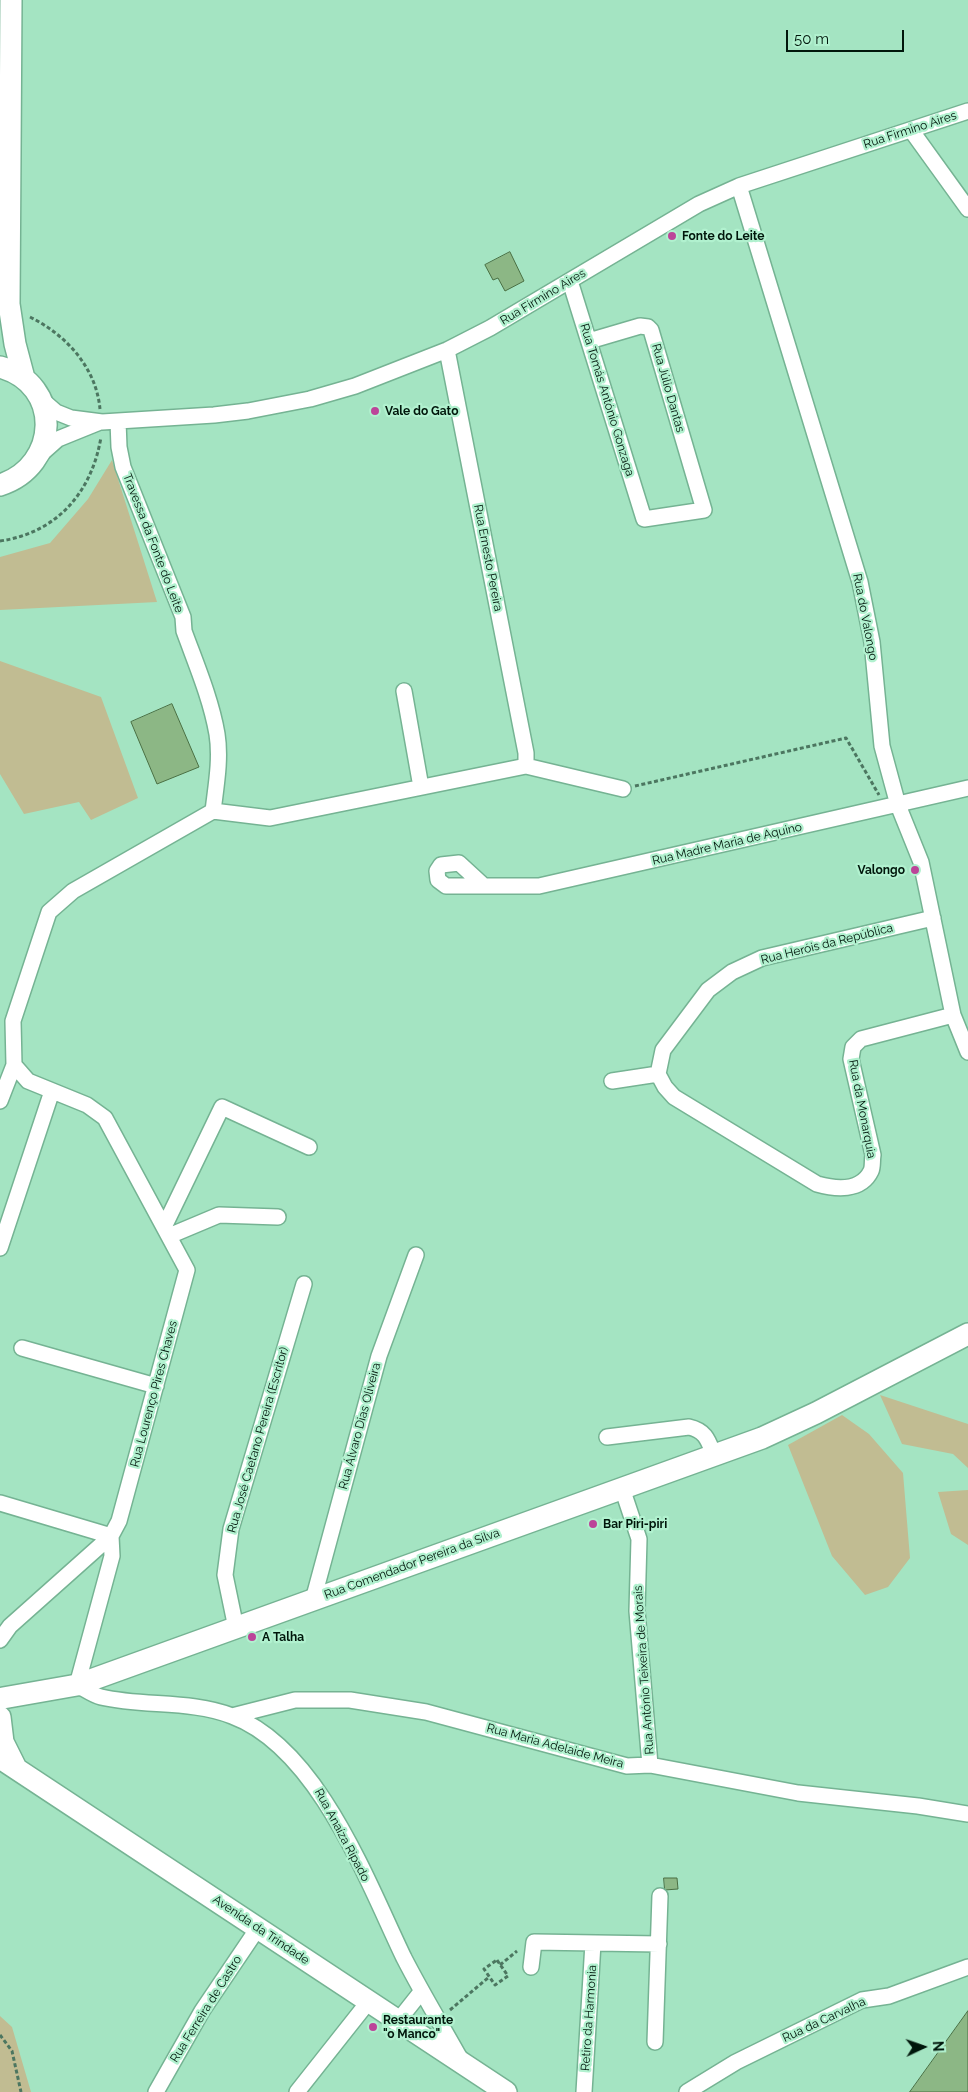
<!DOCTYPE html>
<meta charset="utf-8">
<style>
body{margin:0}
#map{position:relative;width:968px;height:2092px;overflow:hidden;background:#a4e4c2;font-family:Raleway,sans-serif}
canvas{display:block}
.north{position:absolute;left:898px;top:2022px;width:50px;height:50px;-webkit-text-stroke:4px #b1f1cf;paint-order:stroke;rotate:87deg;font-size:14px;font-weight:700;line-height:20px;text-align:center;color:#00160b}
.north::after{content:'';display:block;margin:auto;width:18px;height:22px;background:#00160b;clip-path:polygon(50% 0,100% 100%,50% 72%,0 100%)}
.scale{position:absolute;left:786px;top:30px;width:118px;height:22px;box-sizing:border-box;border:2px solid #00160b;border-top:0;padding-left:6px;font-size:15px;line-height:18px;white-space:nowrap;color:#00160b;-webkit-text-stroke:4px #b1f1cf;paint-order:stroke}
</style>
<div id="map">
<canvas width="968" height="2092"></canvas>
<div class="north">N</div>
<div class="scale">50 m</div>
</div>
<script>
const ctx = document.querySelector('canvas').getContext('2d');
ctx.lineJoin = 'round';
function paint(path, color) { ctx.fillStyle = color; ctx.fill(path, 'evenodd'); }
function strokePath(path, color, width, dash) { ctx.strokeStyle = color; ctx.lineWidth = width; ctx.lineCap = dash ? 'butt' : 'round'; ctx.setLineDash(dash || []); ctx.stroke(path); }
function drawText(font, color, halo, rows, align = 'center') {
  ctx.font = font + ' Raleway,sans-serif'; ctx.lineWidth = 4.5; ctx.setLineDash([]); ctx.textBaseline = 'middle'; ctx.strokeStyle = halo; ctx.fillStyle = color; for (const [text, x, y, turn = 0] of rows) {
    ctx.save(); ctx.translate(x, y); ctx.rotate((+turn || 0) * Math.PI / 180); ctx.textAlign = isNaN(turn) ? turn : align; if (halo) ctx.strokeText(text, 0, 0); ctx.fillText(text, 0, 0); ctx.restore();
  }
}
const green = new Path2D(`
 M112,460L157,602L0,610V557L50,543L88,499Z
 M0,661L101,697L138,798L91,820L79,802L24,814L0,774Z
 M880,1395L968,1424V1468L953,1454L902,1444Z
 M842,1415L869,1434L903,1473L910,1558L888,1587L865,1595L832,1556L788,1445Z
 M968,1490V1545L951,1534L938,1492Z
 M0,2016L12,2027L31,2092H0Z`);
const building = new Path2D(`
 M510,252L524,281L505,291L498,278L493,280L485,265Z
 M172,704L199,767L157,784L131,722Z
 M664,1878H677L678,1889L665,1890Z
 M968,2011V2092H910Z`);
const path = new Path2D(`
 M30,317C66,335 96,367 100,409
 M0,541C57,533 92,492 101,437
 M635,786L846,738L879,795
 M497,1960L508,1976L495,1985L484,1969Z
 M500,1965L517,1951
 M450,2010L489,1977
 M0,2035L12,2051L21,2092`);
const street = new Path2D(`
 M911,130L968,209
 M739,186L860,582L872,642L882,746L898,805L921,862L953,1015L968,1052
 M570,281L644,519L704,510L651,330L648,327L640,326L589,341
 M447,350L526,753V766
 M41,399L56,412L71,418L102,422L214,415L248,411L310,399L355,386L447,350L490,328L699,204L739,186L968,111
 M118,421L119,447L123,467L183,617L184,631C196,664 211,699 217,734C221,759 216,786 213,811
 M40,455L58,439L100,422
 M404,691L421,787
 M213,811L270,818L526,766L623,789
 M459,863L484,886H446L438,880L437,871L441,865Z
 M484,886H539L968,788
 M658,1074L665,1087L674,1097L817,1184C835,1189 861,1192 871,1171C873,1167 872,1160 873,1155L851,1059L853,1047L861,1039L953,1015
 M658,1074L663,1050L708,990L732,972L762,958L933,918
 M612,1081L658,1074
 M0,1101L14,1065
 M164,1227L222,1107L309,1147
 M169,1236L219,1215L278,1217
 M0,1248L52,1091
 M22,1348L156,1386
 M607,1437L689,1427C706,1431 708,1440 714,1455
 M622,1488L639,1539L637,1611L650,1765
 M0,1503L111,1536L112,1556L77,1685C85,1689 93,1695 101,1697C144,1707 191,1700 232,1716C318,1748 367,1881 404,1958C422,1993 442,2026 461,2060
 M313,1600L379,1356L416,1255
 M236,1628L225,1575L231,1529L304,1284
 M0,1640L10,1626L111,1536L119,1521L187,1270L105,1118L87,1105L28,1081L14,1065L13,1021L49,912L73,891L213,811
 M232,1716L295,1700H350L426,1712L627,1766L650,1765L798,1793L918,1806L968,1814
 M531,1967L534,1942L659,1944
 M398,2021L421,1992
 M655,2042L660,1896
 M156,2092L202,2011L258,1928
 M297,2092L369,2001
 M584,2092L593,1943
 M687,2092L736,2062L862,2000L889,1996L968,1967`);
const secondary = new Path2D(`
 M11,0L9,304L15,344L24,378
 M0,367C63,384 60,466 0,485
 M3,1698L77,1685L762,1438L816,1413L968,1334
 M0,1717L3,1742L16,1768
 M0,1758L506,2092`);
const markers = [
 [672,236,5,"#bc4499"],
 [375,411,5,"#bc4499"],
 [915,870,5,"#bc4499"],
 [593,1524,5,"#bc4499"],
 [252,1637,5,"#bc4499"],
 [373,2027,5,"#bc4499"]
];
const streetNames = [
 ["Rua Firmino Aires",910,130,-18],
 ["Rua Firmino Aires",543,297,-31],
 ["Rua Júlio Dantas",668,388,74],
 ["Rua Tomás António Gonzaga",607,400,73],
 ["Travessa da Fonte do Leite",153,543,69],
 ["Rua Ernesto Pereira",488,558,79],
 ["Rua do Valongo",865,617,79],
 ["Rua Madre Maria de Aquino",727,844,-13],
 ["Rua Heróis da República",827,944,-14],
 ["Rua da Monarquia",862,1109,79],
 ["Rua Lourenço Pires Chaves",154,1394,-75],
 ["Rua Álvaro Dias Oliveira",360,1426,-75],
 ["Rua José Caetano Pereira (Escritor)",258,1440,-74],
 ["Rua Comendador Pereira da Silva",412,1564,-20],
 ["Rua António Teixeira de Morais",644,1670,-94],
 ["Rua Maria Adelaide Meira",555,1746,15],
 ["Rua Anaíza Ripado",342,1835,62],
 ["Avenida da Trindade",261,1930,34],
 ["Rua Ferreira de Castro",206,2009,-58],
 ["Retiro da Harmonia",589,2018,-86],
 ["Rua da Carvalha",824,2020,-25]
];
const poiNames = [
 ["Fonte do Leite",682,236],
 ["Vale do Gato",385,411],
 ["Valongo",905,870,"right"],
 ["Bar Piri-piri",603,1524],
 ["A Talha",262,1637],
 ["Restaurante",383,2020],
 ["\"o Manco\"",383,2034]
];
paint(green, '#c1bc92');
paint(building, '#8cb785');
strokePath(building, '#4a6f43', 1);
strokePath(street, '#75b393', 18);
strokePath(secondary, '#75b393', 24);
strokePath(path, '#4c7660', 3, [4, 2.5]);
strokePath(street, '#fff', 15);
strokePath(secondary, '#fff', 21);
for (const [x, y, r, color] of markers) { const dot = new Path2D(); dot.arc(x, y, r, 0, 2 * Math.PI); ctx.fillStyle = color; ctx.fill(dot); strokePath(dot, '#b1f1cf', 2); }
drawText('12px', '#00160b', '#b1f1cf', streetNames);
drawText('bold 12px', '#00160b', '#b1f1cf', poiNames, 'left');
</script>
